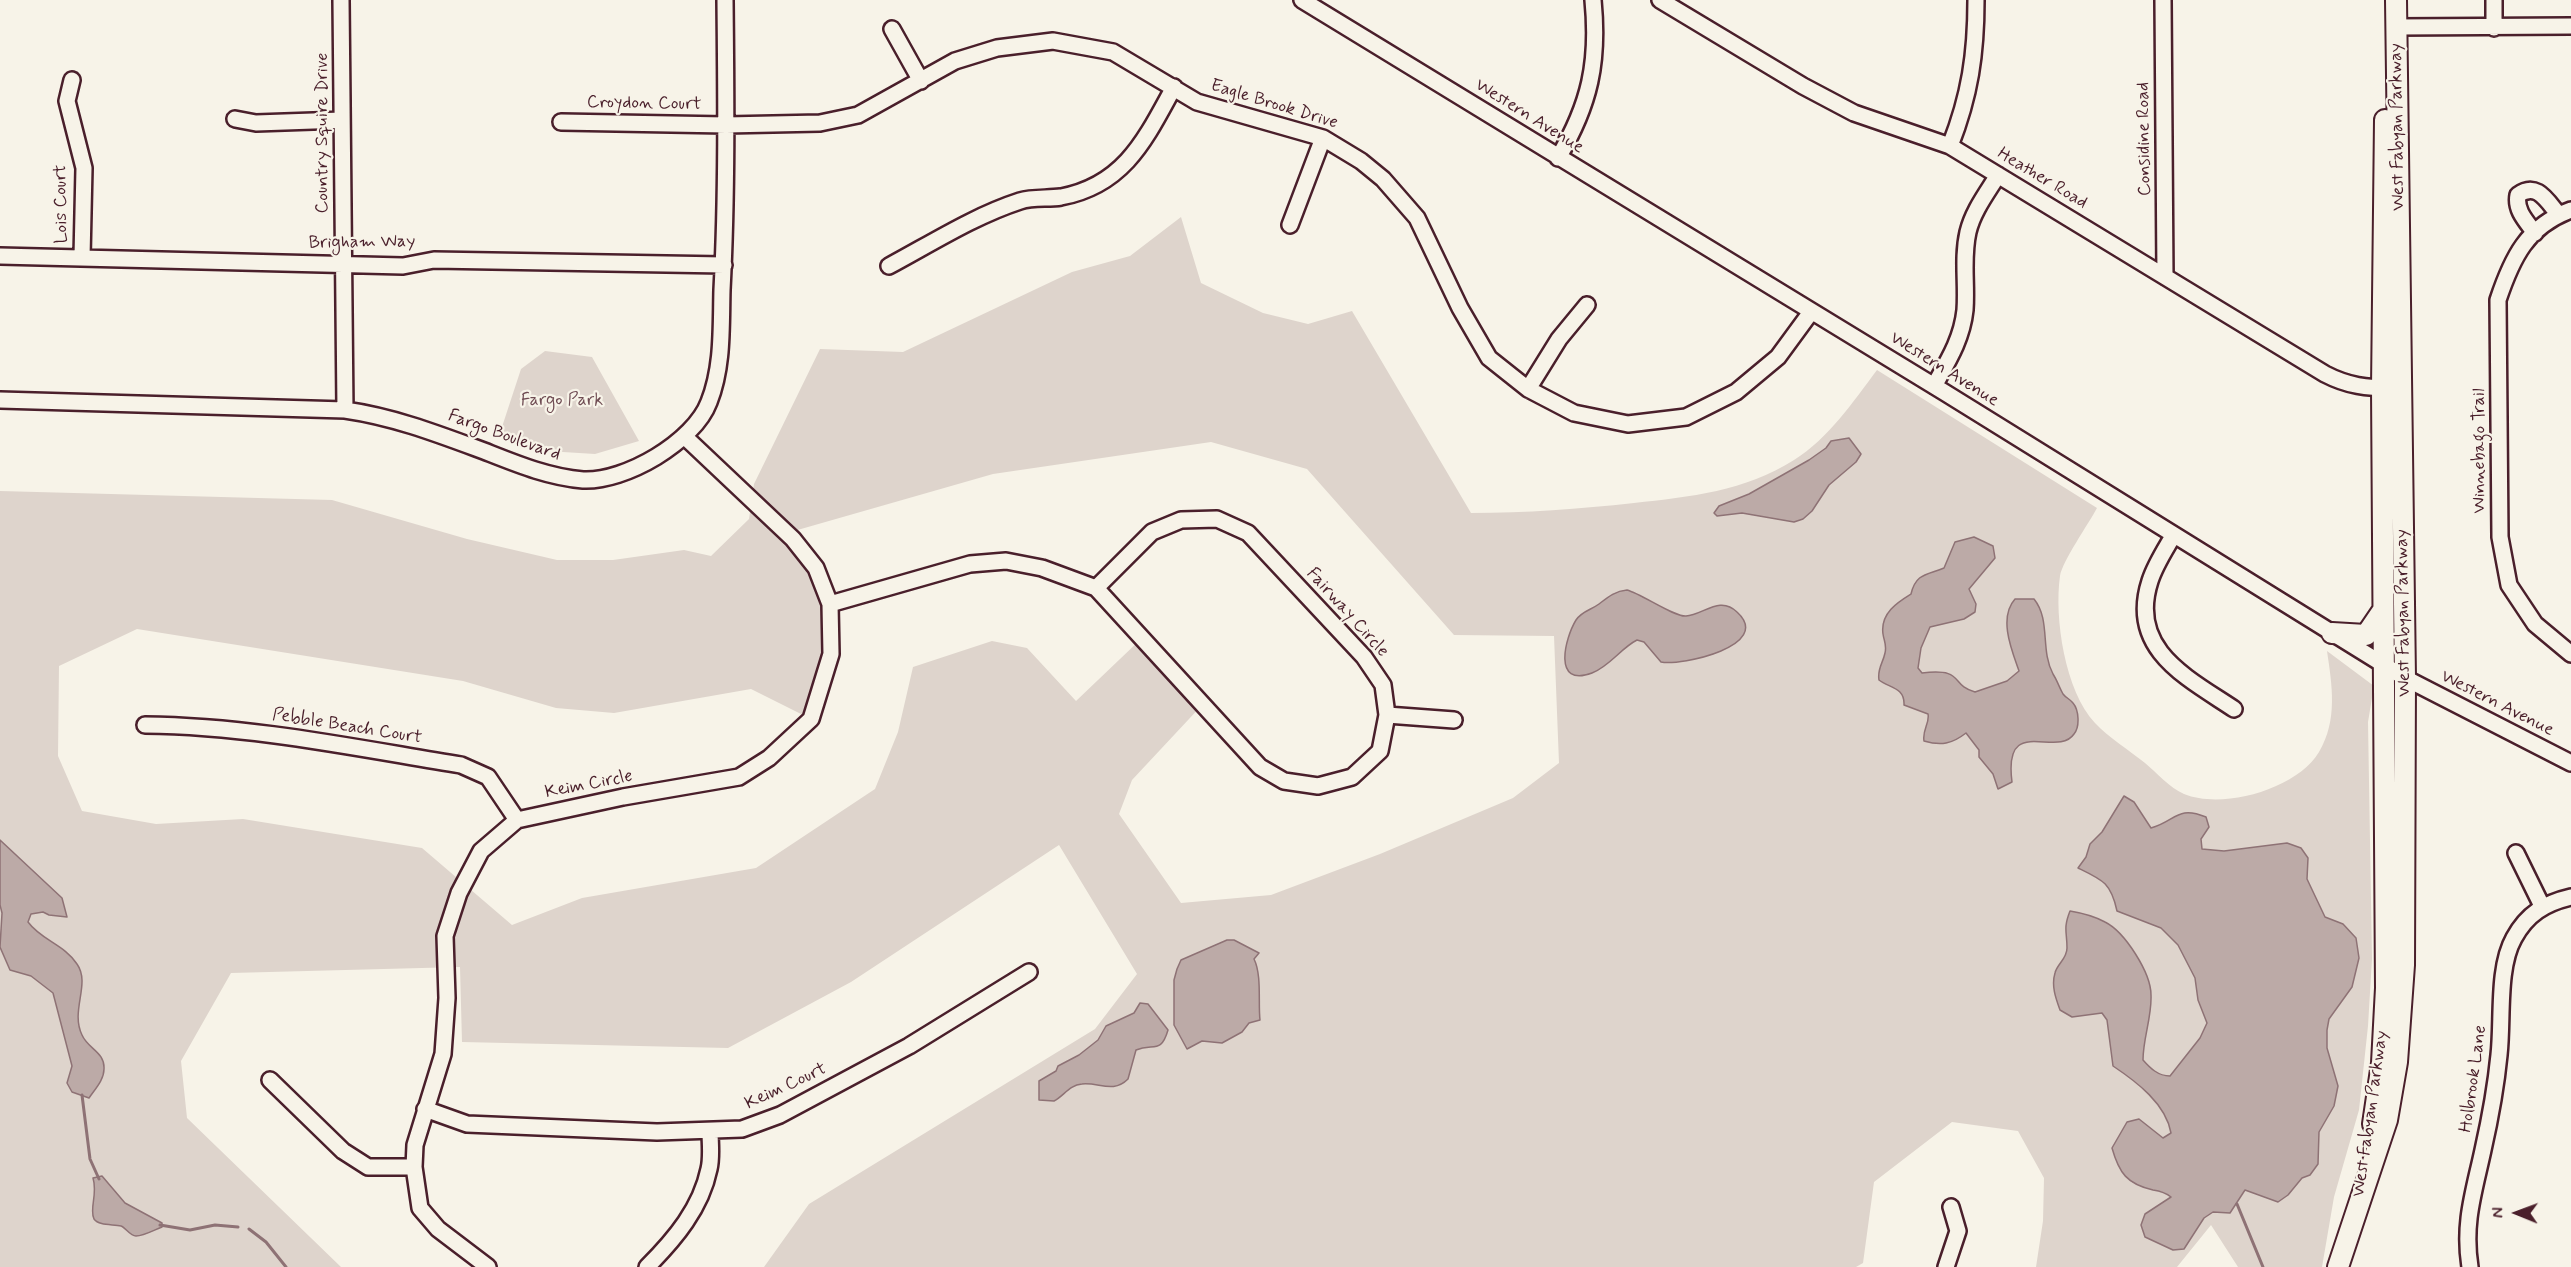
<!DOCTYPE html>
<style>
body{margin:0}
#map{position:relative;width:2571px;height:1267px;overflow:hidden;background:#f7f3e8;font-family:Mynerve,sans-serif}
canvas{display:block}
.north{position:absolute;left:2487px;top:1183px;width:60px;height:60px;-webkit-text-stroke:4px #f7f3e8;paint-order:stroke;rotate:271deg;font-size:16px;font-weight:700;line-height:24px;text-align:center;color:#4a1f2b}
.north::after{content:'';display:block;margin:auto;width:21px;height:27px;background:#4a1f2b;clip-path:polygon(50% 0,100% 100%,50% 72%,0 100%)}
</style>
<div id="map">
<canvas width="2571" height="1267"></canvas>
<div class="north">N</div>
</div>
<script>
const ctx = document.querySelector('canvas').getContext('2d');
ctx.lineJoin = 'round';
function paint(path, color) { ctx.fillStyle = color; ctx.fill(path, 'evenodd'); }
function strokePath(path, color, width, dash) { ctx.strokeStyle = color; ctx.lineWidth = width; ctx.lineCap = dash ? 'butt' : 'round'; ctx.setLineDash(dash || []); ctx.stroke(path); }
function drawText(font, color, halo, rows, align = 'center') {
  ctx.font = font + ' Mynerve,sans-serif'; ctx.lineWidth = 4.5; ctx.setLineDash([]); ctx.textBaseline = 'middle'; ctx.strokeStyle = halo; ctx.fillStyle = color; for (const [text, x, y, turn = 0] of rows) {
    ctx.save(); ctx.translate(x, y); ctx.rotate((+turn || 0) * Math.PI / 180); ctx.textAlign = isNaN(turn) ? turn : align; if (halo) ctx.strokeText(text, 0, 0); ctx.fillText(text, 0, 0); ctx.restore();
  }
}
const green = new Path2D(`
 M1181,217L1201,283L1263,313L1308,324L1352,311L1471,513C1526,513 1579,509 1634,503C1690,497 1745,491 1794,460C1829,438 1853,402 1877,370L2097,508C2089,523 2062,562 2060,576C2054,618 2065,691 2095,723C2109,738 2129,750 2145,763C2156,772 2170,788 2184,794C2223,810 2297,789 2319,752C2338,720 2332,685 2327,651L2374,686L2368,722L2372,959L2368,1026L2359,1110L2334,1197L2322,1267H2238L2211,1225L2177,1267H2036L2043,1221L2044,1178L2018,1131L1952,1122L1874,1182L1863,1263L1856,1267H764L809,1204L1095,1029L1137,974L1059,845L851,982L728,1048L462,1042L460,967L231,973L181,1061L187,1118L341,1267H0V491L332,500L467,539L557,560H613L684,550L711,556L749,519L754,484L820,349L903,352L1072,272L1130,256ZM1211,442L1307,469L1454,635L1554,636L1559,763L1513,798L1380,854L1271,895L1181,903L1119,814L1132,780L1203,704L1142,638L1076,701L1027,648L992,641L913,667L898,732L875,789L756,868L582,898L512,925L422,848L243,819L156,824L82,811L58,756L59,666L137,629L463,681L556,708L614,713L751,689L811,719L831,654L816,568L787,533L993,474Z
 M545,351L592,357L639,441L595,454L563,452L500,433L521,369Z`);
const water = new Path2D(`
 M1849,438L1861,454L1856,462L1829,485L1812,511L1803,519L1794,522L1742,513L1717,516L1714,513L1719,506L1749,494L1809,460L1826,448L1831,441Z
 M1974,537L1993,546L1995,558L1969,589L1976,604L1975,612L1964,619L1930,627L1921,648L1918,668L1922,673C1966,668 1949,685 1975,692L2007,681L2019,671C2012,651 1998,618 2015,599H2034C2051,620 2040,650 2053,674C2057,680 2059,687 2063,694C2066,698 2070,699 2073,703C2079,710 2080,727 2074,734C2057,759 2003,713 2012,782L1998,789L1993,774L1979,757V750L1966,733C1952,744 1941,746 1924,741C1922,730 1930,723 1928,714L1904,705C1905,687 1889,688 1879,680C1877,669 1883,663 1885,653C1887,645 1884,641 1883,634C1880,613 1898,602 1911,594C1916,573 1927,575 1944,568L1955,542Z
 M1627,590C1642,594 1674,617 1686,616C1703,615 1720,595 1737,612C1774,646 1681,666 1661,662L1644,642L1637,640C1621,648 1610,666 1592,673C1552,688 1565,638 1576,620C1582,611 1591,610 1599,604C1608,597 1615,591 1627,590Z
 M2124,796L2134,802L2151,828C2176,821 2177,805 2206,817L2209,827L2201,839L2202,849L2224,851L2287,843L2301,848L2308,858L2307,879L2325,917L2343,924L2356,938L2359,958L2352,987L2329,1019L2327,1030V1048L2338,1086L2334,1106L2319,1132L2318,1164L2310,1175L2302,1178L2288,1195L2278,1202L2245,1190L2230,1213L2213,1212L2204,1218L2184,1249L2173,1250L2145,1237L2141,1225L2145,1214L2171,1197C2165,1192 2160,1191 2153,1190C2127,1184 2119,1173 2112,1148L2127,1122L2139,1119L2163,1138L2171,1133C2166,1104 2137,1082 2113,1066L2107,1020L2102,1013L2072,1017L2060,1010C2056,999 2051,986 2055,973C2057,964 2067,959 2067,948C2067,931 2063,929 2070,911C2082,913 2094,916 2105,922C2125,932 2151,973 2151,995C2152,1017 2143,1038 2143,1060C2150,1068 2158,1076 2170,1076L2200,1038L2207,1023L2198,1000L2195,978L2178,945L2161,928L2117,911C2111,883 2103,880 2078,868L2086,857L2090,844L2102,832Z
 M0,840L62,898L67,917L49,915L43,912L31,914L28,922C41,940 65,945 77,964C91,984 70,1010 82,1035C88,1049 105,1052 104,1069C104,1080 95,1089 89,1098L72,1092L67,1083L72,1066L53,993L31,976L10,970L0,947L2,913L0,905Z
 M1227,940H1234L1259,953L1254,959C1262,975 1258,1003 1260,1020L1249,1023L1242,1032L1222,1043L1202,1041L1187,1049L1174,1025V980L1177,969L1181,960Z
 M1140,1003L1148,1004L1168,1030C1161,1054 1154,1043 1136,1050L1128,1079C1113,1094 1099,1082 1082,1084C1069,1085 1064,1096 1054,1101L1039,1100V1081L1056,1071L1058,1066L1079,1055L1098,1040L1106,1026L1134,1013Z
 M102,1176L125,1203L162,1223V1227C154,1230 144,1236 136,1236C130,1236 126,1228 121,1226C113,1224 99,1226 94,1219C89,1209 98,1194 93,1178Z`);
const stream = new Path2D(`
 M82,1095L90,1159L99,1179
 M2237,1204L2263,1267
 M160,1225L190,1230L215,1225L238,1227
 M249,1229L266,1242L286,1267`);
const minor = new Path2D(`
 M341,0L345,410
 M1302,0L1944,392L2405,678L2571,763
 M1660,0L1803,86L1854,113L1950,146L2325,374C2348,386 2367,388 2392,388
 M2163,0L2165,277
 M2494,0V28
 M2396,27L2571,26
 M892,29L921,81
 M72,80L67,101L84,168L82,257
 M235,119L256,123L342,120
 M561,122L726,125L820,123L858,115L955,61L997,48L1053,41L1113,52L1197,102L1323,138L1361,161L1383,179L1417,218L1460,308L1489,358L1528,389L1574,413L1628,424L1686,417L1736,392L1778,357L1811,312
 M1950,146C1970,95 1976,54 1976,0
 M1558,158C1590,104 1599,62 1593,0
 M2571,210C2527,226 2512,258 2498,300L2500,537L2509,585L2535,624L2571,654
 M1290,225L1323,138
 M2535,233C2526,221 2515,210 2518,195C2537,181 2547,201 2559,215
 M0,256L403,266L434,260L724,265
 M889,266C932,243 974,216 1020,201C1033,197 1048,199 1061,197C1125,185 1146,138 1174,87
 M1934,386C1948,361 1962,339 1965,310C1967,284 1962,258 1968,232C1973,211 1987,193 1998,175
 M1528,389L1559,339L1587,305
 M0,400L345,410C394,417 438,434 484,451C517,464 548,477 583,480C625,482 694,442 709,402C723,367 721,328 722,290C727,194 726,97 725,0
 M2173,536C2165,550 2155,565 2150,581C2128,649 2186,677 2234,709
 M830,604L970,564L1006,561L1042,568L1096,588L1260,767L1284,781L1318,786L1352,777L1380,751L1387,715L1383,685L1364,657L1248,533L1217,519L1181,520L1152,532L1096,588
 M1387,715L1454,720
 M145,725C251,726 356,748 461,765L488,777L517,820
 M2516,853L2542,906
 M270,1080L343,1151L368,1167H414
 M425,1109L467,1124L657,1132L742,1129L780,1115L909,1046L1029,972
 M488,1267L438,1229L420,1208L414,1167L415,1145L443,1054L447,998L445,936L459,893L481,851L517,820L623,797L739,777L769,758L811,719L831,654L830,604L816,568L793,539L684,436
 M647,1267C675,1239 701,1208 709,1169C712,1157 710,1143 710,1131
 M1946,1267L1958,1231L1951,1207
 M2470,1267C2463,1223 2474,1192 2483,1150C2490,1119 2496,1086 2499,1055C2503,1020 2497,968 2514,938C2527,914 2545,903 2571,897`);
const major = new Path2D(`
 M2332,633L2366,635L2383,610
 M2373,1124L2382,1063L2386,988L2382,388L2385,120
 M2338,1267L2387,1120L2397,1062L2404,965L2405,678L2396,0`);
const streetNames = [
 ["Croydon Court",644,104,1],
 ["Eagle Brook Drive",1274,105,17],
 ["Western Avenue",1529,117,32],
 ["West Fabyan Parkway",2398,127,-91],
 ["Country Squire Drive",323,133,-90],
 ["Considine Road",2145,139,-91],
 ["Heather Road",2042,179,31],
 ["Lois Court",62,204,-91],
 ["Brigham Way",362,243,-1],
 ["Western Avenue",1944,370,32],
 ["Fargo Boulevard",504,436,20],
 ["Winnebago Trail",2480,451,-90],
 ["Fairway Circle",1347,613,48],
 ["West Fabyan Parkway",2404,613,-91],
 ["Western Avenue",2497,704,27],
 ["Pebble Beach Court",347,727,9],
 ["Keim Circle",589,785,-11],
 ["Holbrook Lane",2474,1079,-82],
 ["Keim Court",786,1087,-25],
 ["West Fabyan Parkway",2371,1114,-82]
];
const parkNames = [
 ["Fargo Park",562,401]
];
paint(green, '#ded4cc');
paint(water, '#bcaaa7');
strokePath(water, '#8e7275', 1.5);
strokePath(stream, '#8e7275', 3);
strokePath(minor, '#4a1f2b', 20);
strokePath(major, '#4a1f2b', 24);
strokePath(minor, '#f7f3e8', 15);
strokePath(major, '#f7f3e8', 20);
drawText('18px', '#4a1f2b', '#f7f3e8', streetNames);
drawText('18px', '#6f4c53', '#f7f3e8', parkNames);
</script>
